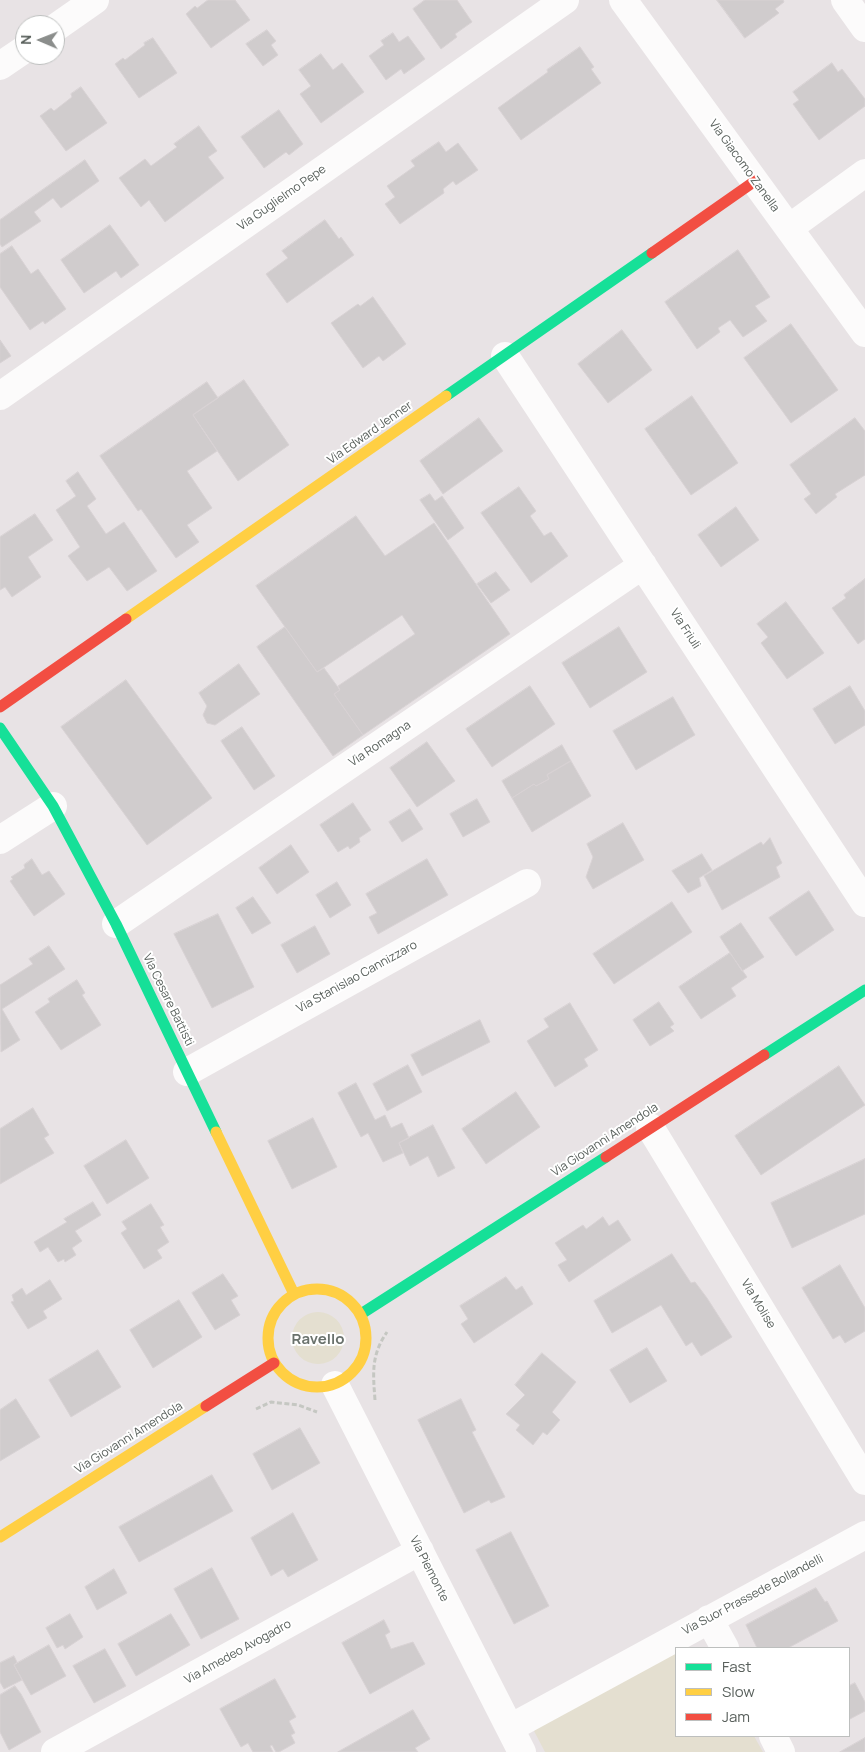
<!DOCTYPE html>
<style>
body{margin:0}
#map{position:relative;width:865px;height:1752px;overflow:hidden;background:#e8e3e5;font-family:Manrope,sans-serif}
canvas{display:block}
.legend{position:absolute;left:675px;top:1647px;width:175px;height:90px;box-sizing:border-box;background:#fff;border:1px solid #bdbfbe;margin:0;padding:6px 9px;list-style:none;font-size:15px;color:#59605c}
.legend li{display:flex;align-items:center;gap:10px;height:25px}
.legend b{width:25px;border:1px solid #bdbfbe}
.north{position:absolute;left:15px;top:15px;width:50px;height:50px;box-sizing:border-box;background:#fff;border:1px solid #bdbfbe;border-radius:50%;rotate:271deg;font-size:14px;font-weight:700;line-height:20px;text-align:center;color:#59605c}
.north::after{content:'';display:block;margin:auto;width:18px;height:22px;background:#8b8e8c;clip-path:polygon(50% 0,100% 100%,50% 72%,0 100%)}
</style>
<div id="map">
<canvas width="865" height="1752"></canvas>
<ul class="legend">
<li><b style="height:6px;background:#16e098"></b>Fast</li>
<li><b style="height:6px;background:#ffcf43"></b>Slow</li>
<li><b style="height:6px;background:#f24e42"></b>Jam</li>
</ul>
<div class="north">N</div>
</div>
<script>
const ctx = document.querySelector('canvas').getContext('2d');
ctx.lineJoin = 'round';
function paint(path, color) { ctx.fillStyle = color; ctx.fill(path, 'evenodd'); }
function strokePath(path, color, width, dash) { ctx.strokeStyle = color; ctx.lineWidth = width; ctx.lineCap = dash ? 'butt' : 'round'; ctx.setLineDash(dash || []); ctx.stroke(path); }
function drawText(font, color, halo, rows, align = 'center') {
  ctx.font = font + ' Manrope,sans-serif'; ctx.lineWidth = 4; ctx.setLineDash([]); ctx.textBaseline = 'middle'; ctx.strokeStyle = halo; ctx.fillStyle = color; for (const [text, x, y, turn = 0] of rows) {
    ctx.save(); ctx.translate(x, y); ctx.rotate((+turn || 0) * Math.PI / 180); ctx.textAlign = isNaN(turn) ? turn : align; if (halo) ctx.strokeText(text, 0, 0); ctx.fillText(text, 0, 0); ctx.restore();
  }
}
const green = new Path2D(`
 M292 1338a26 26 0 1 1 52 0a26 26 0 1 1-52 0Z
 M676,1649V1736H754L763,1752H545L534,1731L541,1723Z`);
const building = new Path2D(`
 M208,0H235L250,20L211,48L186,14L195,6L197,8Z
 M425,0H457L472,22L455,34L457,37L441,49L413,9Z
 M717,0H783L784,2L775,9L779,13L745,38Z
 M267,30L276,41L271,45L278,55L263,66L246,44Z
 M393,33L399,42L408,36L425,59L404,74L401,69L386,80L369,56L384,45L381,41Z
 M153,38L177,73L139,98L115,64L123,58L125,60L145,45L144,43Z
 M580,47L594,67L591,69L601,83L521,140L498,108L548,72L547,70Z
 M321,54L333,70L342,63L364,92L321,123L300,94L311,86L299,70Z
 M832,63L838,72L842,69L865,99V106L819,140L793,104L799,100L793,92Z
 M81,87L107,123L66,151L40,116L51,108L54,111L72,97L71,94Z
 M279,110L303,144L289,155L286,152L264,168L241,137Z
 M199,126L217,151L208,157L224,178L165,222L149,200L141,207L119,178L145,159L151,166L177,147L174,144Z
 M439,142L446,152L458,143L478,170L456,185L453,181L443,189L444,193L400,224L385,204L395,197L387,186L415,166L411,161Z
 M85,160L99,181L61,208L53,198L34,212L41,221L2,247L0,244V220Z
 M325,220L339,239L341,237L354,255L287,303L266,274L288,258L282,251Z
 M110,225L139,265L121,278L116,271L84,293L61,260Z
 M12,246L31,274L38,269L66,309L45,324L43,321L30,330L0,287V254Z
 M738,250L770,297L755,306L767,321L743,337L730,320L718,328L720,332L697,349L665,302Z
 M373,297L406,344L383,361L379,356L363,368L331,323L358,304L360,306Z
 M791,324L838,390L791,423L744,358Z
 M622,330L652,370L608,403L578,364Z
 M0,340L11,356L0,363Z
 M244,380L289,445L238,481L193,415Z
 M207,382L218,398L193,415L217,451L187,471L212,508L187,525L199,542L176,558L141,509L138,511L100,456Z
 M692,396L738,463L691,495L645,429Z
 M479,418L503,451L443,494L420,461Z
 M855,418L865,431V475L835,494L837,497L816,514L804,499L811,494L790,465Z
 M78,472L96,499L87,506L106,534L124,522L157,571L127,591L109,567L87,581L68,556L80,547L56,510L76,496L66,481Z
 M519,487L536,511L530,516L544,536L551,532L568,556L531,583L481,513Z
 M430,494L435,501L442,496L464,528L448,540L420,500Z
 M736,507L759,540L721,567L698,535Z
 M35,514L53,540L28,557L41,577L12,597L5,587L0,590V537Z
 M356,516L385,556L434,523L510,634L363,735L334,694L340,690L338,686L415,634L402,615L317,672L256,586Z
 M496,572L510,590L491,603L477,584Z
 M865,579V639L858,644L832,608L846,598L844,595Z
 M786,602L824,653L787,679L761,643L768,637L757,624Z
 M285,627L317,672L324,668L340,690L334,694L363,735L333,756L257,647Z
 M619,627L647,672L590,708L562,663Z
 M239,664L260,694L218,723L215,725L207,723L203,715L207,706L199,693Z
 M126,680L212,798L147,845L61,727Z
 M530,686L555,724L492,767L466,729Z
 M850,686L865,711V725L835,744L813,709Z
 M673,697L695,735L636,770L613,731Z
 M242,727L275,776L254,790L221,741Z
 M427,742L455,781L417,807L390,768Z
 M562,745L571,761L547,775L549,779L536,786L534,784L512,798L502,781Z
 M571,761L591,796L532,832L512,798L534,784L536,786L549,779L547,775Z
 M477,799L490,822L463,837L450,814Z
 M353,803L371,830L359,838L360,842L350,849L348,846L338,852L320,825Z
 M410,809L423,829L402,842L389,822Z
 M623,823L644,860L593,889L586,877L593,857L587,844Z
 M770,838L782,863L776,867L780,877L722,910L704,876L761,842L763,845Z
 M291,845L309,872L277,894L259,868Z
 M702,854L712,870L699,878L701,886L688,893L672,871Z
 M32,859L42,875L49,871L65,894L34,916L10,881L13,879L11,877L25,868L24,865Z
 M427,859L448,895L378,934L369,917L377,913L366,894Z
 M337,882L351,905L330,918L316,895Z
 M809,891L834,930L796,956L769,918Z
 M253,897L271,923L252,934L236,908Z
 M672,902L692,932L614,984L593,954Z
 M218,914L254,987L212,1008L174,934Z
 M741,923L764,957L742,971L720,937Z
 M315,926L330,954L297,973L281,945Z
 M49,946L65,969L2,1009L20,1040L1,1052L0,985L33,964L29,959Z
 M730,953L747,977L731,988L736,996L701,1019L679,987Z
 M77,980L85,993L82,995L101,1025L61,1050L35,1012L50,1002L48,999Z
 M659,1002L674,1024L670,1027L674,1031L650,1046L633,1020Z
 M570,1003L598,1050L584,1059L588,1066L555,1087L527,1041L549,1027L544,1019Z
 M480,1020L490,1042L422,1076L411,1055Z
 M408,1065L422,1092L387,1111L373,1084Z
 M839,1066L865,1105L761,1175L735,1136Z
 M356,1083L375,1120L385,1115L391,1128L402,1123L409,1138L399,1143L403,1153L383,1162L368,1133L361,1137L338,1093Z
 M516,1092L540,1127L486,1164L462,1129Z
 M33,1108L49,1135L44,1138L54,1153L0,1184V1129Z
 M313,1118L337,1167L292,1189L268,1141Z
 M433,1125L455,1168L438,1177L428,1156L410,1166L399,1143Z
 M126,1140L149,1178L107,1204L84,1166Z
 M865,1159V1214L792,1248L771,1203Z
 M93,1202L101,1215L75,1231L82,1241L72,1248L76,1255L65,1262L64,1259L58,1262L48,1247L40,1252L34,1242L67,1222L64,1219Z
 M151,1204L164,1225L160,1227L169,1242L157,1250L162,1258L144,1269L121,1233L127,1229L122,1222Z
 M603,1217L609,1226L618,1220L631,1240L569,1282L558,1265L567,1260L555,1243L583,1225L586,1229Z
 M672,1254L691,1283L695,1282L707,1298L732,1337L701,1356L692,1342L686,1346L661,1305L612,1333L594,1301Z
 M840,1265L865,1308V1331L845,1343L840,1335L833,1339L802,1288Z
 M223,1274L238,1296L231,1300L240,1315L215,1330L192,1293Z
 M506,1277L516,1290L522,1286L533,1304L474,1343L461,1324L468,1319L460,1306Z
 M50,1280L62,1299L43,1311L47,1318L28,1329L11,1302L14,1301L12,1295L22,1288L26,1295Z
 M179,1300L202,1337L153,1368L130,1330Z
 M647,1348L667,1381L630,1403L610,1370Z
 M98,1350L121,1387L71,1417L49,1380Z
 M542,1353L576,1382L552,1412L560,1420L547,1435L543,1432L533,1445L516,1430L520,1425L506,1414L525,1395L515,1385Z
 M16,1399L40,1437L0,1461V1410Z
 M461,1399L476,1430L472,1432L505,1497L491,1503L489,1500L464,1513L418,1420Z
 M300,1428L320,1463L272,1490L253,1454Z
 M212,1475L233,1511L139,1562L119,1527Z
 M293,1513L318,1560L288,1577L283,1569L271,1576L251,1538Z
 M511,1532L549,1606L514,1624L476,1550Z
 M212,1568L239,1619L201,1639L174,1589Z
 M114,1569L127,1593L97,1610L85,1587Z
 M816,1588L825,1602L827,1601L838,1621L788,1648H757L746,1625Z
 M70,1614L83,1637L65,1649L63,1645L57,1648L46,1628Z
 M171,1614L190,1645L136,1676L118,1644Z
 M384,1620L390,1632L385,1635L391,1649L413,1642L425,1664L370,1694L342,1643Z
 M49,1645L66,1676L31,1695L14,1665Z
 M105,1649L126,1686L94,1703L73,1666Z
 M14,1656L17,1662L14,1665L22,1680L4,1689L0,1682V1663Z
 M275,1679L296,1717L289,1721L295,1733L291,1735L295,1743L279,1752H276L272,1745L270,1746L273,1752H253L248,1743L241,1747L220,1709Z
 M855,1683L865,1702V1711L850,1719L849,1716V1686Z
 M15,1686L21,1694L41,1732L9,1750L0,1732V1695Z
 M413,1710L430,1739L415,1748L418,1752H338Z
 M865,1738V1752H840Z`);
const path = new Path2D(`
 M375,1400C373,1373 371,1355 387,1332
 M256,1409L271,1402L298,1405L317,1412`);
const street = new Path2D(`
 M623,0L865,333
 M845,0L865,28
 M55,28L95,0
 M0,66L25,49
 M789,228L865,173
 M505,356L865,903
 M0,396L565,0
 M0,840L53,806
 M116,924L643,565
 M187,1072L527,883
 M650,1127L865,1481
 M335,1385L522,1752
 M709,1619L725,1648
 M510,1728L865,1535
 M773,1736L781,1752
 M55,1752L420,1551`);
const fast = new Path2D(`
 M446,396L652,253
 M0,728L53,806L116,924L216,1132
 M764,1055L865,990
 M361,1314L606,1157`);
const slow = new Path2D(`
 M126,619L446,396
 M216,1132L294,1294
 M268 1338a49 49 0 1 1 98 0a49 49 0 1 1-98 0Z
 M0,1537L206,1406`);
const jam = new Path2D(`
 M652,253L755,181
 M0,707L126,619
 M606,1157L764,1055
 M206,1406L274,1363`);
const streetNames = [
 ["Via Giacomo Zanella",744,166,54],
 ["Via Guglielmo Pepe",282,198,-35],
 ["Via Edward Jenner",370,433,-35],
 ["Via Friuli",685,629,57],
 ["Via Romagna",380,744,-34],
 ["Via Stanislao Cannizzaro",357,977,-29],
 ["Via Cesare Battisti",168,1000,64],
 ["Via Giovanni Amendola",605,1140,-33],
 ["Via Molise",758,1304,59],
 ["Via Giovanni Amendola",129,1438,-32],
 ["Via Piemonte",429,1569,63],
 ["Via Suor Prassede Bollandelli",753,1595,-28],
 ["Via Amedeo Avogadro",238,1652,-29]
];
const quarterNames = [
 ["Ravello",318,1340]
];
paint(green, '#e4dfd0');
paint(building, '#d0cccd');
strokePath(building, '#d8d2d4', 1);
strokePath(path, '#c5c7c2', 3, [5, 2.5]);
strokePath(street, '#fcfbfb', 28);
strokePath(fast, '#16e098', 11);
strokePath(slow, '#ffcf43', 11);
strokePath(jam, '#f24e42', 11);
drawText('12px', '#59605c', '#fff', streetNames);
drawText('bold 15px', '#6a726d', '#fff', quarterNames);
</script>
